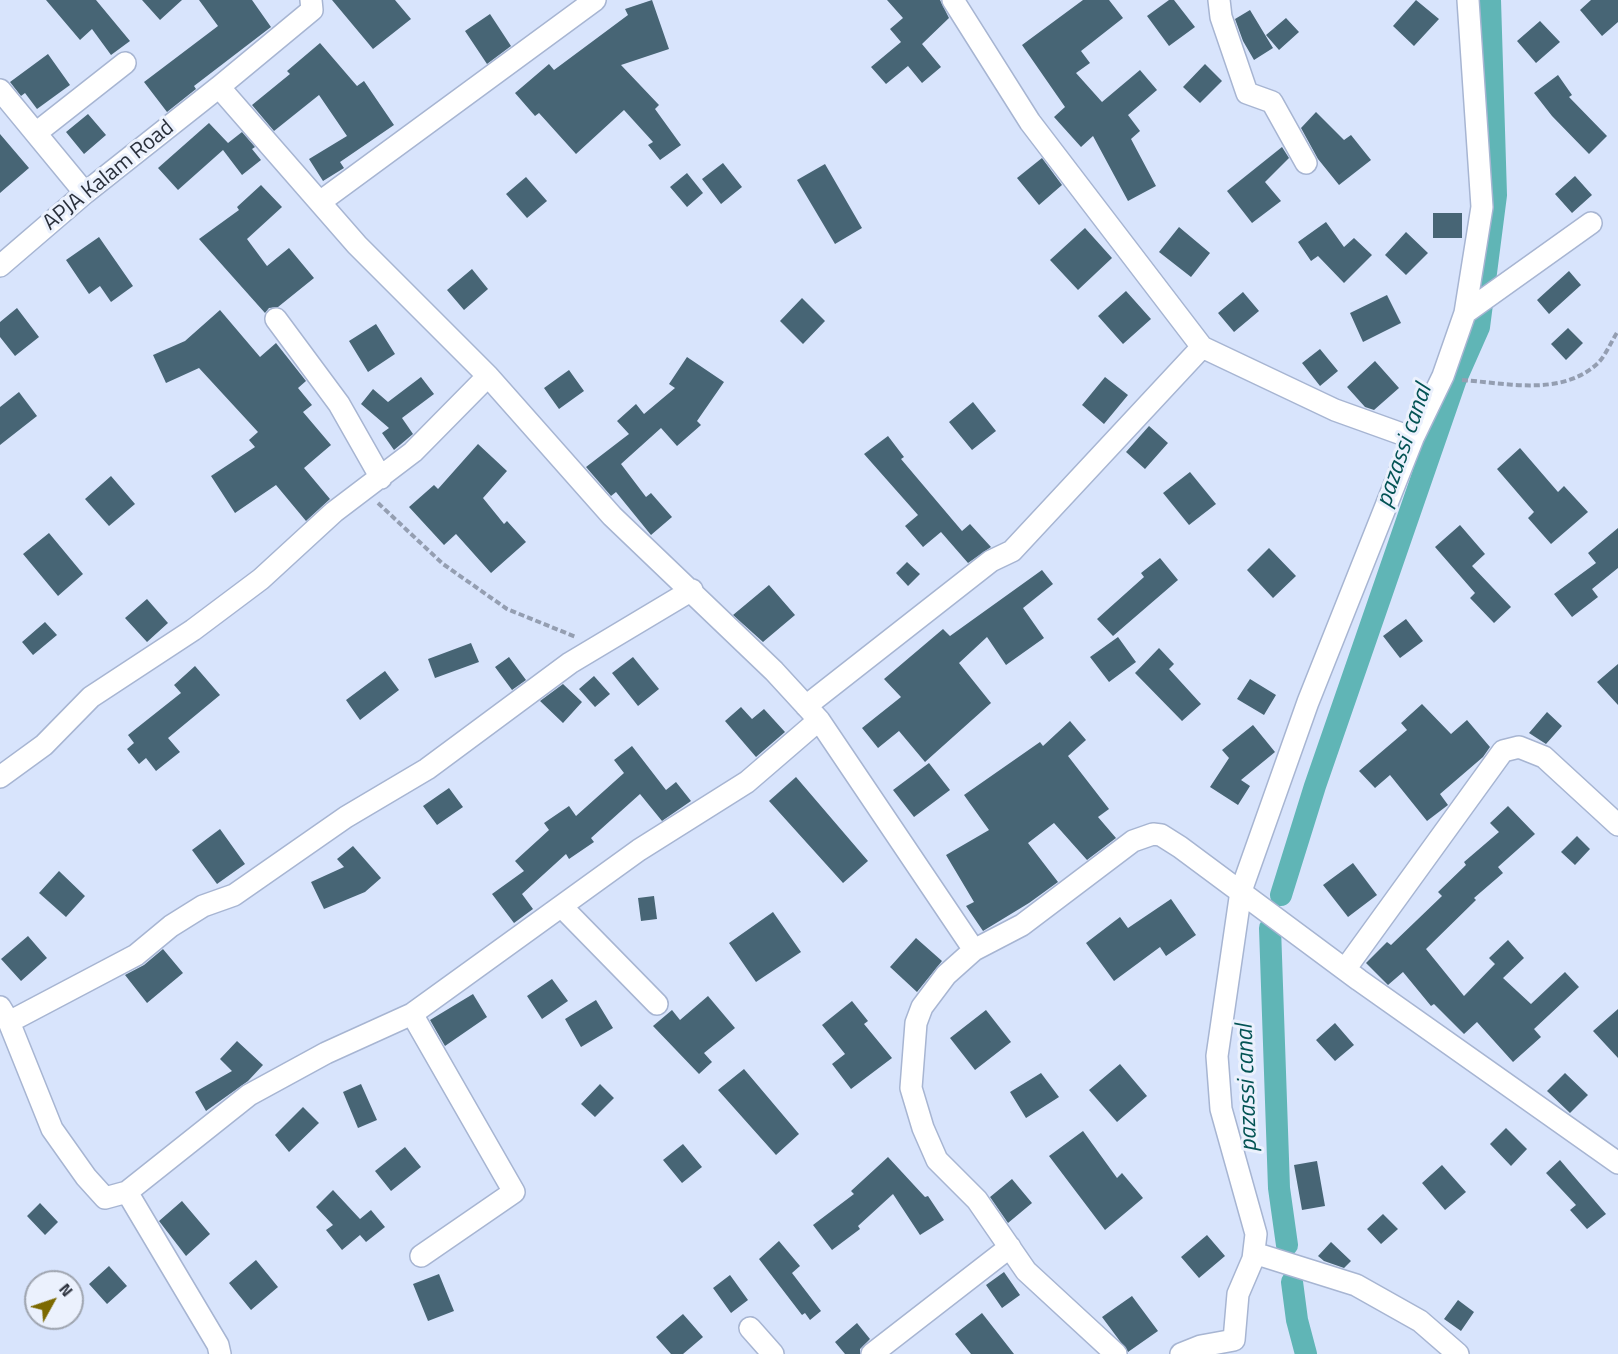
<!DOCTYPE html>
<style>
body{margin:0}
#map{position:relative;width:1618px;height:1354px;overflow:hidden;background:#d8e4fc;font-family:"Titillium Web",sans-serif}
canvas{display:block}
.north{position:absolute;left:24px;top:1270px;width:60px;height:60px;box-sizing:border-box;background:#ebf1fd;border:2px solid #9ea4af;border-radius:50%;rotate:50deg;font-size:16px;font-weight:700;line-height:24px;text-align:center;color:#2a303b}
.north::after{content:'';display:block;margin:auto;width:21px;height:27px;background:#7c6900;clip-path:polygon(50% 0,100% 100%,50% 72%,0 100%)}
</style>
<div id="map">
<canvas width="1618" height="1354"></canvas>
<div class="north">N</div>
</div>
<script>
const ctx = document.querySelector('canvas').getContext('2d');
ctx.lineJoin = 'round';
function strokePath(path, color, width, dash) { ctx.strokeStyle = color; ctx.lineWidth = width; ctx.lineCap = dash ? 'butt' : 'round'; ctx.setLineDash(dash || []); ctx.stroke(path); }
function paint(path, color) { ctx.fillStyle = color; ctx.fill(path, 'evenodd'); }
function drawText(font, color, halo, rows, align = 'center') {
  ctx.font = font + ' "Titillium Web",sans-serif'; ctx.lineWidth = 6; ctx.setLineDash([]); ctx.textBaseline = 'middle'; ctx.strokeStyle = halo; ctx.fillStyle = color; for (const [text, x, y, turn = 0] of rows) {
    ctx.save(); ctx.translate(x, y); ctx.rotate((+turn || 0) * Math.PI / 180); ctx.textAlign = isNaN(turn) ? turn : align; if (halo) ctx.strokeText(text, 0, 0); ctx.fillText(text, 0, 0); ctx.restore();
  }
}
const canal = new Path2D(`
 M1281,895L1315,786L1456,379L1479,327L1496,195L1490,0
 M1270,928L1279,1188L1287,1245
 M1292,1282L1297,1320L1306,1354`);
const building = new Path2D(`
 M46,0H96L130,41L111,55L92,29L80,40Z
 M142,0H182L160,20Z
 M199,0H252L271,27L194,86L196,89L167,112L144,82L218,26Z
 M332,0H395L411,19L373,49Z
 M652,0L669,49L621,65L659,105L655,109L681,145L660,160L648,145L653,142L624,110L576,154L539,113L535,116L515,93L549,64L554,70L628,15L625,9Z
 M887,0H940L949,18L922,44L941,67L922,83L908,66L886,84L871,67L901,42L890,29L903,18Z
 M1083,0H1109L1123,18L1081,51L1090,63L1076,73L1102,102L1140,70L1157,90L1128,115L1140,131L1131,139L1156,186L1128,201L1093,136L1081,147L1054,117L1065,107L1022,45Z
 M1169,0H1174L1195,27L1169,46L1147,16Z
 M1416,0L1439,19L1414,46L1393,26Z
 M1591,0H1618V22L1602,36L1580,10Z
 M1250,10L1273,48L1254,60L1243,41L1235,19Z
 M490,14L511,46L487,64L465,31Z
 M1286,18L1299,32L1279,50L1266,35Z
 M1540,21L1560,42L1536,63L1517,41Z
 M320,43L357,86L364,81L394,125L340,162L344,168L323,181L309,159L347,136L319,95L274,131L252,105L290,74L287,71Z
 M48,54L70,85L37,109L25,93L21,96L10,82Z
 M1205,64L1222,81L1200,103L1183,87Z
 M1558,75L1572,95L1569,97L1607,136L1589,154L1552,116L1534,93Z
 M1316,112L1344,140L1351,135L1371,160L1339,185L1318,159L1301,128Z
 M88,114L106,135L84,154L66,132Z
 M209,123L228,143L242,132L255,147L252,149L261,160L242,175L223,150L178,190L158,168Z
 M0,134L29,168L0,193Z
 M1282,147L1289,158L1265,182L1281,201L1252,223L1227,191Z
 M1042,158L1062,185L1039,205L1017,178Z
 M723,163L742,187L721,204L702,179Z
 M825,164L862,228L835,244L797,180Z
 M687,173L703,193L687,207L670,187Z
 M1575,176L1592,195L1572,213L1555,194Z
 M526,177L547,201L527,218L506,194Z
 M261,185L282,207L247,239L267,266L289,248L314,278L278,307L269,308L265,313L199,239L239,210L237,207Z
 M1433,213H1462V238H1433Z
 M1326,222L1344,247L1354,238L1372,255L1344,283L1318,256L1311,261L1298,242Z
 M1179,227L1210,253L1191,277L1159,252Z
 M1085,228L1112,258L1078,290L1050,260Z
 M1406,232L1428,253L1406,275L1385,255Z
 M99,237L133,286L111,302L100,286L89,294L66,260Z
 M472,269L488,289L464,310L447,290Z
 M1569,271L1581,285L1549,314L1537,300Z
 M1126,291L1151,319L1123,344L1098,316Z
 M1243,292L1259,311L1234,332L1218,313Z
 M1387,295L1401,323L1363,342L1350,313Z
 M802,298L825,321L803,344L780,321Z
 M17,308L39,337L15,356L0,337V322Z
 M220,310L260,357L276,343L306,381L298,388L312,405L303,412L331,445L304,468L330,499L306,521L276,485L235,513L211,476L255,447L249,440L258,432L199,368L166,383L153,355L185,341Z
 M376,324L395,354L368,372L349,341Z
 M1568,328L1583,343L1566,360L1551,344Z
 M1320,349L1338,371L1320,386L1302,363Z
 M687,357L724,382L697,421L701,425L677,446L661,428L621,464L646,497L651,493L672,517L651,535L616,492L611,496L586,467L629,434L617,421L636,404L644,414L675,388L669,384Z
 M1375,361L1399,388L1374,410L1365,407L1347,387Z
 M569,370L584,391L559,409L544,388Z
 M421,377L434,394L402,418L413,434L394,450L382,433L389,428L361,404L373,389L388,402Z
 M1105,377L1128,395L1104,424L1082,405Z
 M19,392L37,416L0,445V407Z
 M973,402L996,431L972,450L949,422Z
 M1149,426L1168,443L1145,469L1126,452Z
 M888,436L904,457L901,459L962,531L970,524L991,547L968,563L941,532L923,547L905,526L918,515L864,454Z
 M478,444L507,471L483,498L504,524L507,521L526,542L491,573L456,534L444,545L409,507L434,485L438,489Z
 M1520,448L1558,492L1564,486L1588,512L1551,544L1528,518L1534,512L1497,469Z
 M1190,472L1216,504L1189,525L1163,493Z
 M111,476L135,504L109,526L85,499Z
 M1460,525L1485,554L1472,566L1511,607L1494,623L1470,598L1475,593L1435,547Z
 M1618,528V568L1592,589L1598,597L1572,617L1554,594L1596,563L1588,553Z
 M49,533L83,574L58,596L23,554Z
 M1269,548L1296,576L1273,598L1247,570Z
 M1160,558L1178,580L1113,636L1097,619L1144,577L1141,573Z
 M907,562L920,574L908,586L896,573Z
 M1042,570L1053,584L1023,608L1044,638L1006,665L987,637L959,663L991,703L925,762L899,731L878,748L862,728L901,697L884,679L943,629L950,636Z
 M769,585L795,615L763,642L733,615Z
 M147,599L168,623L147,642L125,618Z
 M1406,619L1423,641L1400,658L1383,636Z
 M45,622L57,635L33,655L22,642Z
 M1118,637L1136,662L1109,682L1090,657Z
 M471,643L479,662L435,678L428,659Z
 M1159,648L1174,664L1169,669L1201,704L1182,721L1135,673Z
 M509,657L526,680L512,690L495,667Z
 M633,657L659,689L638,706L612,673Z
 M1618,664V705L1597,682Z
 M195,666L220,695L168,738L180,752L156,771L146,758L139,764L127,749L134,743L128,735L181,693L174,685Z
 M385,671L399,690L360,720L346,700Z
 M594,676L610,694L595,707L579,689Z
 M1250,679L1276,695L1264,715L1237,699Z
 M563,684L582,702L563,723L540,701Z
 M1422,704L1451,734L1467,720L1490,747L1483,757L1440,794L1448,805L1427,821L1390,775L1375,788L1359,771L1407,730L1401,723Z
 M741,707L752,719L764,709L785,732L756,757L725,721Z
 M1547,712L1562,726L1546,744L1529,733Z
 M1070,721L1086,740L1068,756L1109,809L1098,817L1116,838L1087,860L1054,823L1028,843L1058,882L1029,903L983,931L966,906L974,902L946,855L989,830L964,795L1040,742L1043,746Z
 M1253,725L1275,752L1241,780L1250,786L1238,805L1210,787L1229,758L1222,750Z
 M632,746L666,790L676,782L691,801L662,821L640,794L591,838L594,842L569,859L566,854L522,894L533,909L514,923L492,894L524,871L515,861L549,830L544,823L569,806L576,816L624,773L614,760Z
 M929,763L950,790L914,817L893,790Z
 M796,777L868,861L843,883L769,801Z
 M449,788L463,807L437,825L423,806Z
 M1508,806L1535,834L1498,867L1503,873L1474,898L1476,900L1426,949L1464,996L1495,964L1489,958L1508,940L1524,958L1503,978L1531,1004L1565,972L1579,987L1534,1029L1541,1037L1513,1062L1477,1022L1464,1034L1434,1004L1431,1006L1403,972L1388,985L1366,963L1387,942L1391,945L1442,896L1438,892L1466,865L1464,862L1499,832L1490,823Z
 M220,829L245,864L217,884L192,850Z
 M1577,836L1590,849L1575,865L1561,852Z
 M353,846L381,878L365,892L324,909L311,882L344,867L337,859Z
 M1353,863L1377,895L1348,917L1323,885Z
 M59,871L85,896L66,917L39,893Z
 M654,896L657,919L641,921L638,898Z
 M1171,899L1196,935L1166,956L1160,947L1114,981L1086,943L1120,917L1128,928Z
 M773,912L801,952L756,982L729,943Z
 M28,936L47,958L21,981L1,959Z
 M916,938L942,961L917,992L890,967Z
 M163,949L183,973L147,1003L125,975L144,965Z
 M552,979L568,1001L542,1019L527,996Z
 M473,994L487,1017L445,1046L430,1020Z
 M708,996L735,1028L704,1053L712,1062L699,1074L653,1026L672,1010L680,1020Z
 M596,1000L613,1028L581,1047L565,1019Z
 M852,1001L868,1021L864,1024L892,1058L851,1089L832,1064L845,1054L822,1025Z
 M1618,1009V1058L1593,1031Z
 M986,1010L1011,1042L975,1070L950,1038Z
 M1335,1023L1354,1045L1335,1061L1316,1040Z
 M237,1041L263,1065L248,1081L206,1111L195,1092L232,1071L220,1059Z
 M1120,1064L1147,1096L1117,1122L1089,1090Z
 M744,1069L799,1134L776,1155L718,1090Z
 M1041,1073L1059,1097L1026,1118L1010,1092Z
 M1565,1073L1588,1095L1570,1113L1547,1091Z
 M361,1084L377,1120L358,1128L343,1092Z
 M600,1084L614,1098L595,1117L581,1104Z
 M303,1107L319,1123L289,1152L275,1135Z
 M1506,1128L1527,1149L1511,1166L1490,1144Z
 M1083,1131L1117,1178L1122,1173L1143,1198L1105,1230L1049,1156Z
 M683,1144L702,1167L682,1183L663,1160Z
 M405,1147L421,1167L391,1191L375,1171Z
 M888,1157L925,1197L928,1196L944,1220L920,1235L893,1194L858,1226L860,1229L832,1250L813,1225L854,1194L851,1191Z
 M1560,1160L1606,1214L1587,1229L1570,1210L1576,1205L1546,1173Z
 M1317,1161L1325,1206L1302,1210L1294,1165Z
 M1442,1165L1466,1192L1445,1210L1422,1183Z
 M1012,1179L1032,1203L1008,1223L990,1197Z
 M333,1190L360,1219L371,1210L385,1227L366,1242L360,1235L342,1250L326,1230L333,1225L316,1207Z
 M182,1201L210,1234L186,1256L159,1221Z
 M40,1203L58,1222L45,1235L27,1216Z
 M1383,1214L1398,1229L1381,1244L1367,1229Z
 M1207,1235L1225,1256L1199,1278L1181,1257Z
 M779,1241L800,1266L792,1273L821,1311L810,1320L805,1313L802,1315L759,1259Z
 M1331,1242L1351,1261L1344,1268L1324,1261L1318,1256Z
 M256,1260L278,1287L251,1310L229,1283Z
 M109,1266L127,1286L107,1304L89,1284Z
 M1004,1272L1020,1295L1002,1308L986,1285Z
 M439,1274L454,1311L428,1321L413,1284Z
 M730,1275L748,1300L731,1313L713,1288Z
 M1132,1296L1158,1331L1128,1352L1102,1317Z
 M1458,1300L1474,1312L1461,1331L1444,1319Z
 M982,1313L1014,1354H971L955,1334Z
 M683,1314L703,1337L683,1354H671L656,1337Z
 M857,1323L870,1339L860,1349V1354H845L835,1342Z`);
const path = new Path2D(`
 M1462,380C1506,383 1562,397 1598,363C1606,355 1612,340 1618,331
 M378,503L443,564L507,609L576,637`);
const minor = new Path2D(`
 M311,0L312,10L219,87L357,245L488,376L612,516L774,671L819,720L974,950L946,975L922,1007L916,1023L911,1088L923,1128L937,1160L977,1200L1026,1271L1116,1354
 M1219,0L1221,17L1247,93L1272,102L1306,163
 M0,90L85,193
 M36,133L125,63
 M320,202L595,0
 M0,266L85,193L219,87
 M1465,313L1591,223
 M276,319L339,404L381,478
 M1202,347L1335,410L1413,438
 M806,706L991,561L1012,551L1202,347L1030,122L953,0
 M0,777L44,745L91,697L193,630L261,579L334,512L413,452L488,376
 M562,907L657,1004
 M974,950L1022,925L1133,841L1153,834L1161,835L1180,847L1359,980L1618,1163
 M1346,968L1503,751L1519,747L1544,757L1618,825
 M0,1007L9,1022L52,1129L86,1177L105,1198L127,1192L249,1095L326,1053L412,1014L639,850L747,782L819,720
 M412,1014L514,1192L421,1256
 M9,1022L136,955L171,926L203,906L234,895L346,817L427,769L570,663L692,590
 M127,1192L218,1345L220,1354
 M1254,1253L1356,1285L1420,1321L1458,1354
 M750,1328L773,1354
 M872,1354L1010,1247
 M1181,1354L1201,1346L1234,1340L1238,1294L1253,1259L1256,1234L1221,1109L1217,1056L1241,891L1308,702L1413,438L1443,376L1465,313L1482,207L1468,0`);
const streetNames = [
 ["APJA Kalam Road",109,176,-39]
];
const waterNames = [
 ["pazassi canal",1405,446,-71],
 ["pazassi canal",1248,1088,-92]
];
strokePath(canal, '#60b5b6', 22);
paint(building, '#476575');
strokePath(minor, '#a7b5d2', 24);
strokePath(path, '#949eb1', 4, [6, 3]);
strokePath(minor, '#fff', 21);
drawText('22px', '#2a303b', '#ebf1fd', streetNames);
drawText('italic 24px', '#035354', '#ebf1fd', waterNames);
</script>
